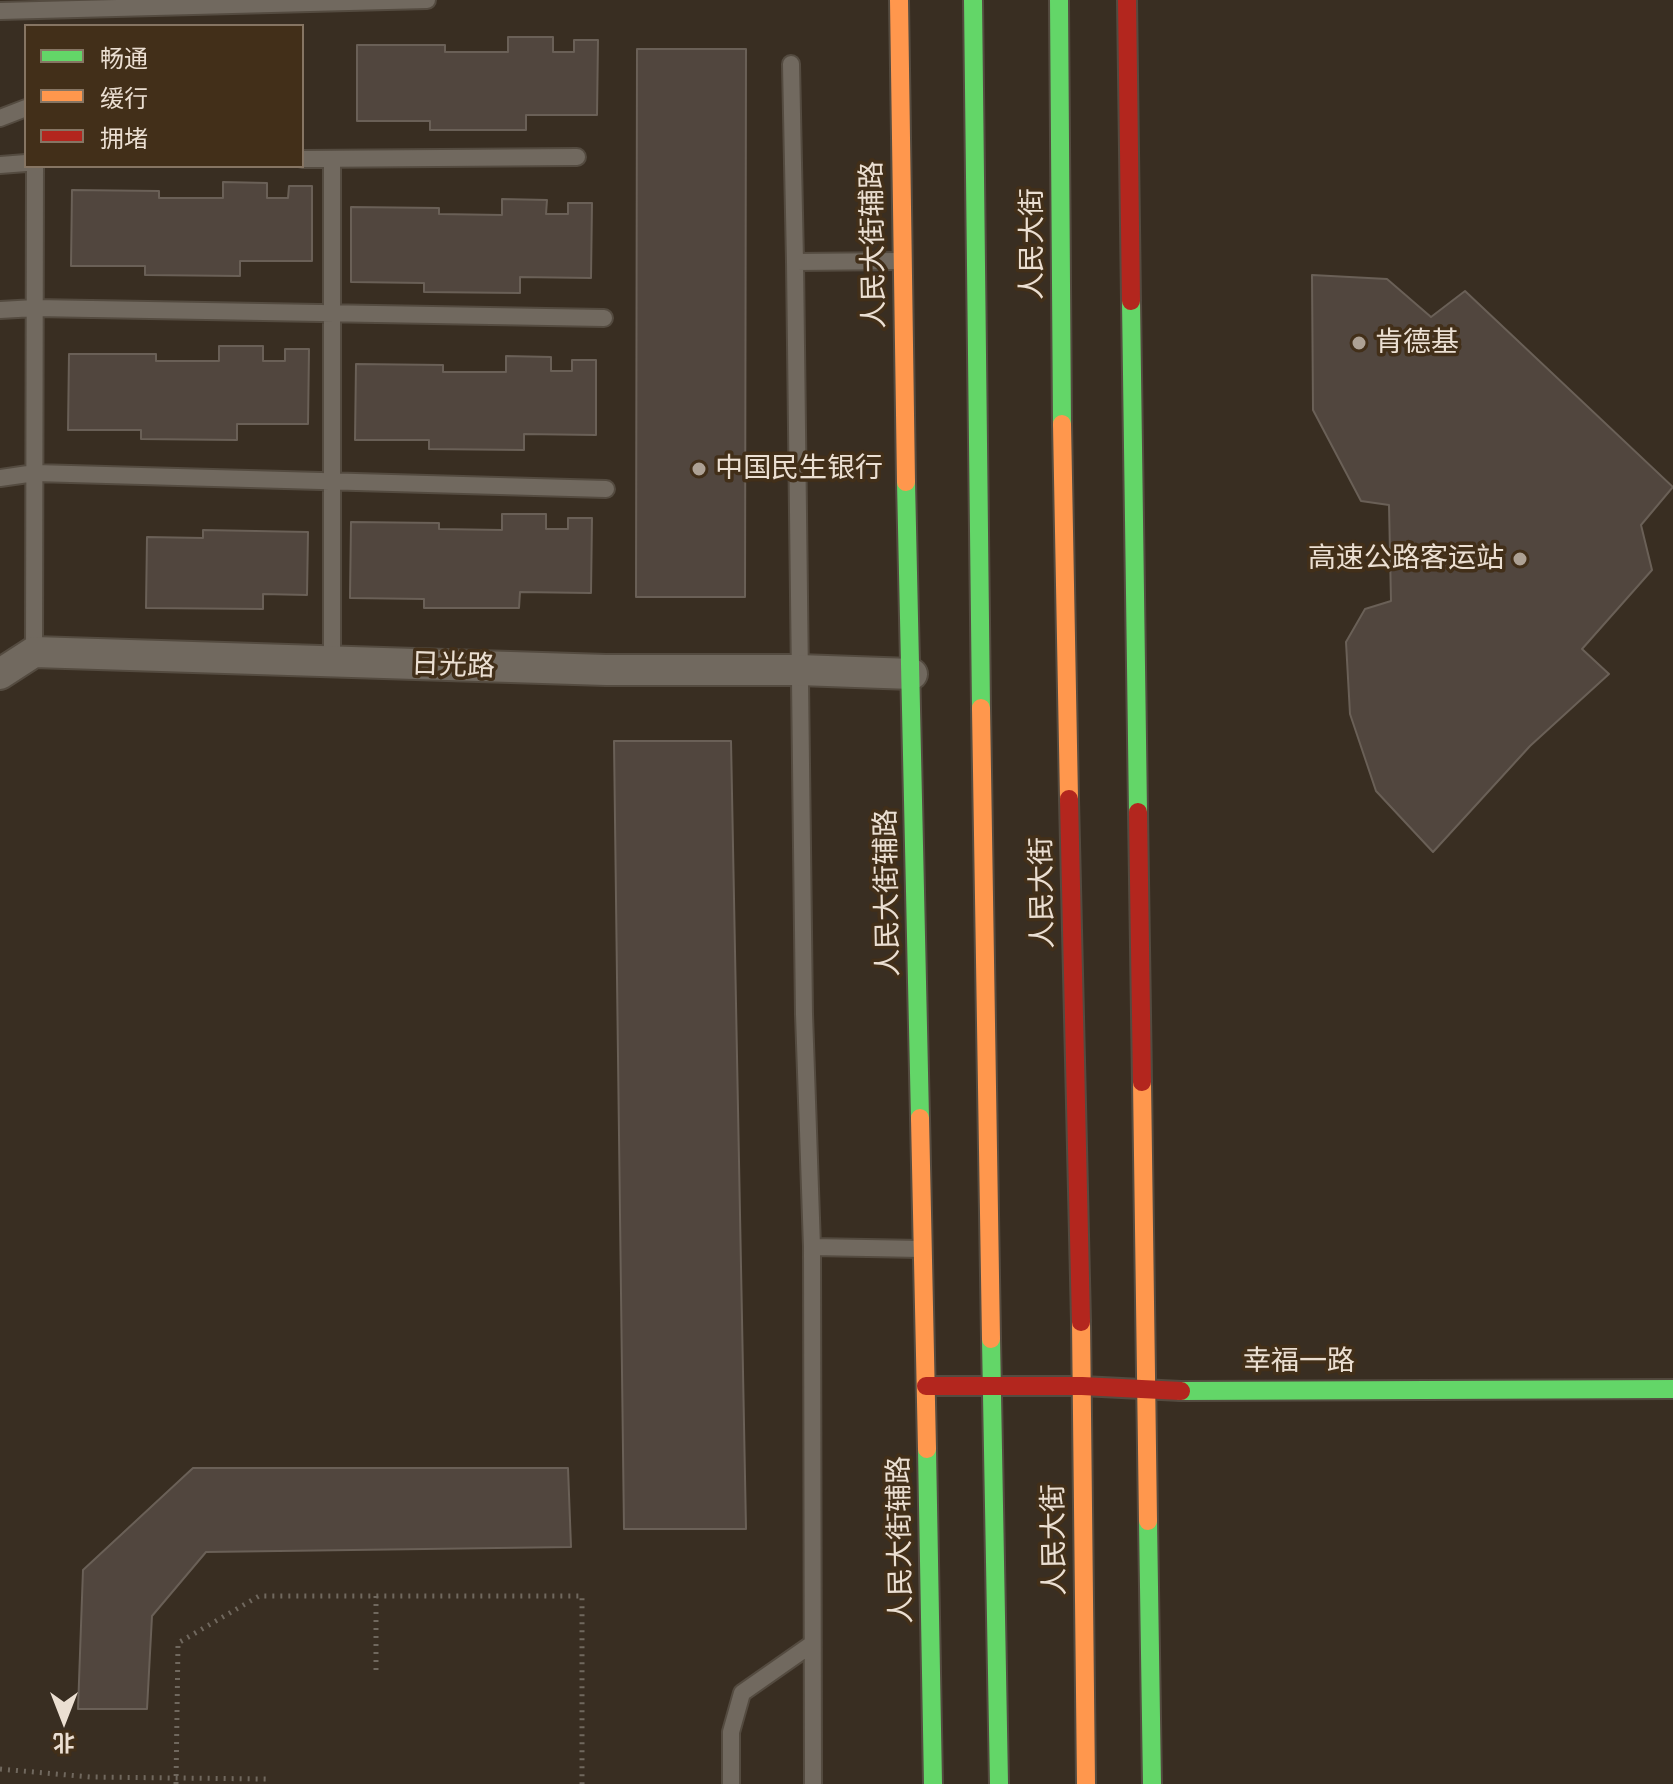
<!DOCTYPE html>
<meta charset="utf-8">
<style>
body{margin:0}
#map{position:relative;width:1673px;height:1784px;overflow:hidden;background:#392e22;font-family:"Noto Sans","Noto Sans SC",sans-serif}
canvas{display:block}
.legend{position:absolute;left:24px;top:24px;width:280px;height:144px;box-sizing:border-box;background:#422f19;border:2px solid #867563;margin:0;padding:10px 14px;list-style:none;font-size:24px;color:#ebdfd2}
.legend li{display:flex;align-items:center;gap:16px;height:40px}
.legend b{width:40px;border:2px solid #867563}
.north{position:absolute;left:24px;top:1680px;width:80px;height:80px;-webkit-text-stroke:6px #422f19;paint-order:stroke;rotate:180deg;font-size:22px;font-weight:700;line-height:32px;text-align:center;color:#ebdfd2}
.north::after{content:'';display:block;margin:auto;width:28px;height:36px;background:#ebdfd2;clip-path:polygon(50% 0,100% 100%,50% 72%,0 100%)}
</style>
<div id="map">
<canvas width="1673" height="1784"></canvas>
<ul class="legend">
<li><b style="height:10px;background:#63d668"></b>畅通</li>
<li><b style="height:10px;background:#ff974d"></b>缓行</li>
<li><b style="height:10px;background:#b3261e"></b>拥堵</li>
</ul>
<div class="north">北</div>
</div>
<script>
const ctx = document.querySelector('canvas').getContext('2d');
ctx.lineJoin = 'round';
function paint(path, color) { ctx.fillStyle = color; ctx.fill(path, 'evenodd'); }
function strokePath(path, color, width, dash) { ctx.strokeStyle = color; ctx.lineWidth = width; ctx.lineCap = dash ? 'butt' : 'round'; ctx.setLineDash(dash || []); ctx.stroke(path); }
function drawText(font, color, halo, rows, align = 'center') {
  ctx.font = font + ' "Noto Sans","Noto Sans SC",sans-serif'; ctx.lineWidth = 7; ctx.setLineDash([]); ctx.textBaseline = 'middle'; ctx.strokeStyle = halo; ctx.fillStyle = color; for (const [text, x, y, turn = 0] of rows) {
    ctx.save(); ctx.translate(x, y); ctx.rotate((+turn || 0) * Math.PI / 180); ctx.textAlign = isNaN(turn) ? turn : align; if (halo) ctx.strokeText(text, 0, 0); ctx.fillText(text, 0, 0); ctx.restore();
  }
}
const building = new Path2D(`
 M508,37H553V52H574V40H598L597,115H526V130H430V121H357V45H445V52H508Z
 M637,49H746L745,597H636Z
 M223,182L267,183V198H288L289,186H312V261H240V276L145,275V266H71L72,190L159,191V198H223Z
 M502,199L547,200L546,214H568V203H592L591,278L520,277V293L424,292V283L351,282V207L439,208V214L502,215Z
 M1312,275L1387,279L1431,317L1465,291L1673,487L1641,525L1652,570L1582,649L1609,674L1530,746L1433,852L1376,791L1350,714L1346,642L1365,609L1391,601L1389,505L1361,501L1313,410Z
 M219,346H263V361H285V349H309L308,424H237V440L141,439V430H68L69,354H156V361H219Z
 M506,356L551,357V371H572V360H596V435L524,434V450L429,449V440H355L356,364L443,365V372H506Z
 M502,514H546V529H568V518H592L591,593L520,592L519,608H424V599L350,598L351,522L439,523V529L502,530Z
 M203,530L308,532L307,595L263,594V609L146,608L147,537L203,538Z
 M614,741H731L746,1529H624Z
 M193,1468H568L571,1547L206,1552L152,1616L147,1709H78L83,1570Z`);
const path = new Path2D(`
 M376,1596V1673
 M0,1769L90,1777L266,1779
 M176,1784L178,1643L259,1596H582V1784`);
const lane = new Path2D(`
 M0,11L427,0
 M791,64L795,262L900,261
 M0,118L26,108
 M302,159L577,157
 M332,159V662
 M0,165L26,163
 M795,262L804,1014L812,1247L813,1784
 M0,310L35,308L604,318
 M0,478L35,473L606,489
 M34,652L35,166
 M812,1247L922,1249
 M731,1784V1732L742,1693L812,1644`);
const street = new Path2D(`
 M0,674L34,652L606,670H799L912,674`);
const fast = new Path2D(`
 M973,0L981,708
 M1059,0L1062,424
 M1131,301L1138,812
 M906,482L920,1118
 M991,1339L999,1784
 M1181,1391L1673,1389
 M927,1449L933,1784
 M1148,1521L1152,1784`);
const slow = new Path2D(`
 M899,0L906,482
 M1062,424L1069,799
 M981,708L991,1339
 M1142,1082L1148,1521
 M920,1118L927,1449
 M1081,1322L1086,1784`);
const jam = new Path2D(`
 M1127,0L1131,301
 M1069,799L1081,1322
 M1138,812L1142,1082
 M926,1386H1082L1181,1391`);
const markers = [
 [1359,343,8,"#ada194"],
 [699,469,8,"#ada194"],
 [1520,559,8,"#ada194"]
];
const streetNames = [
 ["人民大街",1033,244,-90],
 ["人民大街辅路",874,245,-91],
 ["日光路",453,666,2],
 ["人民大街辅路",888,893,-91],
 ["人民大街",1043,893,-91],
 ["幸福一路",1299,1362],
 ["人民大街辅路",901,1540,-91],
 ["人民大街",1055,1540,-91]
];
const poiNames = [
 ["肯德基",1375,343],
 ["中国民生银行",715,469],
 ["高速公路客运站",1504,559,"right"]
];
paint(building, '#51463e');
strokePath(building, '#6a6057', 2);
strokePath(lane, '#544b40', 20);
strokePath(street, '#544b40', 34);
strokePath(fast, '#544b40', 22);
strokePath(slow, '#544b40', 22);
strokePath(jam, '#544b40', 22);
strokePath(path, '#70685e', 5, [2, 6]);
strokePath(lane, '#71695f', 16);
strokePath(street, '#71695f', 30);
strokePath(fast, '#63d668', 18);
strokePath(slow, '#ff974d', 18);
strokePath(jam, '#b3261e', 18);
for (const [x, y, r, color] of markers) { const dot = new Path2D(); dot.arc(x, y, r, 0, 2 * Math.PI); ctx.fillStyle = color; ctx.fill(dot); strokePath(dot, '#422f19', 3); }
drawText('28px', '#ebdfd2', '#422f19', streetNames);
drawText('28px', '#ebdfd2', '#422f19', poiNames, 'left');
</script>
